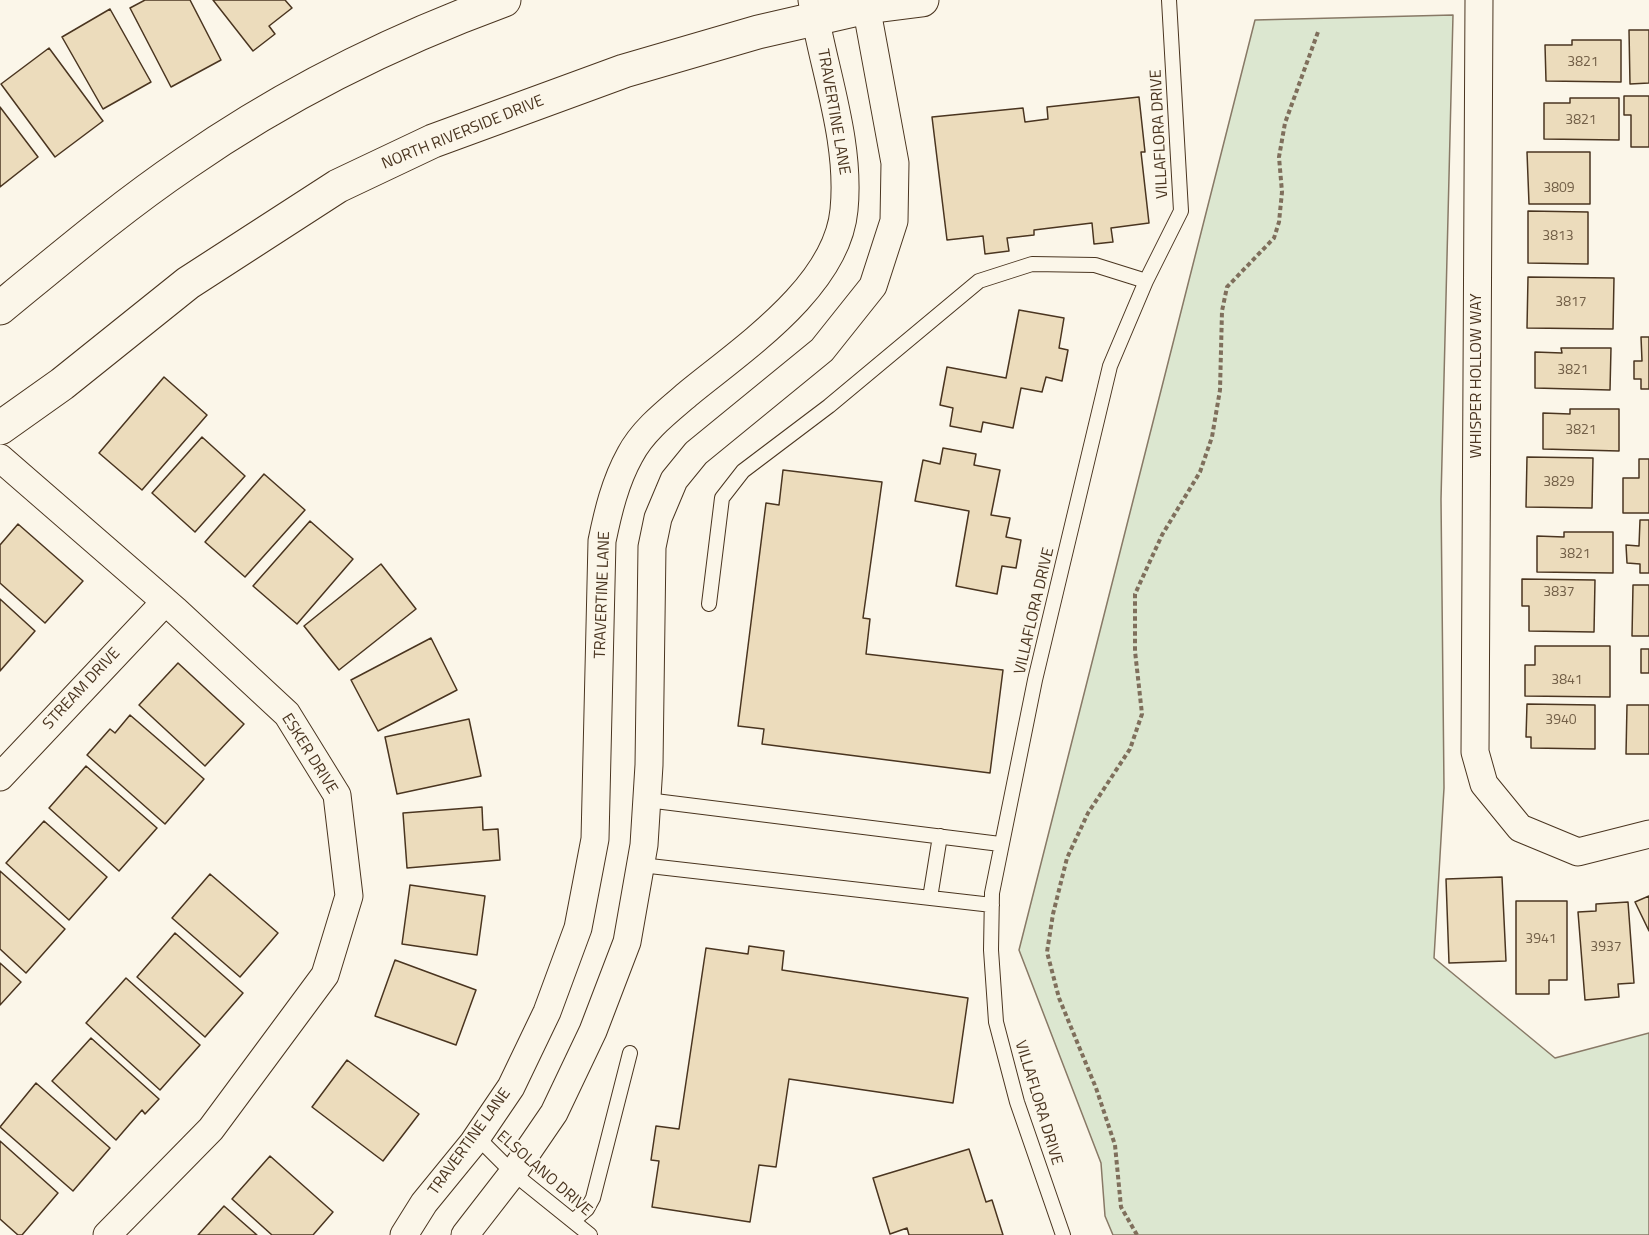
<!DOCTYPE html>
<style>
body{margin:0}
canvas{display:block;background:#fbf6e9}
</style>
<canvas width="1649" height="1235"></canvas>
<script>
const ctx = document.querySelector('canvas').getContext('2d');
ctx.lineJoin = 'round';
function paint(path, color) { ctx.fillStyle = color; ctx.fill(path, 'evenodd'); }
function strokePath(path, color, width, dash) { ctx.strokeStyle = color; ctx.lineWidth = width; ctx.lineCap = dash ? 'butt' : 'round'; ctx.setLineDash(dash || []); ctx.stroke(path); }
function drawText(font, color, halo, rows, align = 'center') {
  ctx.font = font + ' "Titillium Web",sans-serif'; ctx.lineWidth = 4.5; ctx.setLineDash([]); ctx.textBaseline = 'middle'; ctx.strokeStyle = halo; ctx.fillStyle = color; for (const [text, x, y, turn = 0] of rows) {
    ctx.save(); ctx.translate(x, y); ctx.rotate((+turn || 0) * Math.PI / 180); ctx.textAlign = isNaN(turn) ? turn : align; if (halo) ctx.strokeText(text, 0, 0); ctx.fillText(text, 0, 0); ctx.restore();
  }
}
const green = new Path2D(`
 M1453,15L1441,499L1444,788L1434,958L1555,1058L1649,1033V1235H1113L1105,1216L1101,1163L1019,950L1255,20Z`);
const building = new Path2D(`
 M145,0H190L221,60L171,87L130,8Z
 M213,0H285L292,8L269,26L275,34L253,51Z
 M110,9L151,82L103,109L62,37Z
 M1629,30H1649V83L1630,84Z
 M1572,40H1621V82L1546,81L1545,45H1572Z
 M49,48L103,121L55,157L1,84Z
 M1624,96H1649V147H1631V115H1624Z
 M1139,97L1145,152H1141L1149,223L1111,228L1113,242L1094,244L1092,223L1034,230V235L1007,238L1009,251L985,254L983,236L947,240L932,117L1023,108L1025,122L1048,119L1047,107Z
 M1570,98H1619V140L1544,139V103H1570Z
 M0,107L38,157L0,187Z
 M1527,152H1590V204H1529Z
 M1528,211L1588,212V264L1528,263Z
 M1528,277L1614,278L1613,329L1527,328Z
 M1019,310L1064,318L1059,348L1068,350L1062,381L1046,377L1042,392L1021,388L1013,428L983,422L981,432L950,426L953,408L940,405L947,367L1006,378Z
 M1641,337H1649V389H1641V379H1634V361H1642Z
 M1561,348H1611L1610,390L1535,388V352L1562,353Z
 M164,377L207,415L142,490L99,453Z
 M1570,409H1619V451L1543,449V413L1570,414Z
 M202,437L245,476L195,532L152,493Z
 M943,448L976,454L974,465L1000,470L991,515L1010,518L1006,537L1021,540L1016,568L1002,566L997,594L956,586L969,511L915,501L923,460L940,464Z
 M1527,457L1593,458L1592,508L1526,507Z
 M1639,459H1649V513H1623V478H1639Z
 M783,470L882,482L863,618L870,619L866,654L1003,670L990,773L762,744L764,729L738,726L766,503L779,505Z
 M264,474L305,510L245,577L205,542Z
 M1640,520H1649V573H1640V564L1627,563L1626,545L1639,546Z
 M310,521L353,559L297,624L253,586Z
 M18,524L83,581L45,623L0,583V545Z
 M1564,532H1613V573L1537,572V536L1564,537Z
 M381,564L416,609L339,670L304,626Z
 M1522,579L1595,580L1594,632L1529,631V606H1522Z
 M1633,585H1649V636H1632Z
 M0,599L35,631L0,671Z
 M431,638L457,690L378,731L351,680Z
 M1535,646H1610V697L1525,696V665H1535Z
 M1641,649H1649V673H1641Z
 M178,663L244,724L205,766L139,705Z
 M1527,704L1595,705V749L1531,748V737H1526Z
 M1627,705H1649V754H1626Z
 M130,715L204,779L165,824L87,755L110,729L115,733Z
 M469,719L481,776L397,794L385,737Z
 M86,766L157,828L119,871L49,808Z
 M482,807L483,830L498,829L500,860L407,868L403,813Z
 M44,821L107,877L69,920L6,863Z
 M0,871L65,929L26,973L0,949Z
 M210,874L278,933L240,977L172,918Z
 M1502,877L1506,961L1449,963L1446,879Z
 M410,885L485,896L477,955L402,944Z
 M1649,896V931L1635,902Z
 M1516,901H1567V980H1549V994H1516Z
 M1628,902L1634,983L1618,984L1619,997L1585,1000L1578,912L1596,911V904Z
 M175,933L243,993L205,1037L137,977Z
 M749,946L784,951L782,970L968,998L953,1103L789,1079L776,1167L759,1165L750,1222L652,1207L659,1161L651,1160L656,1126L679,1129L706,948L748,954Z
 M395,960L476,990L456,1045L375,1016Z
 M0,963L21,982L0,1005Z
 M126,978L200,1045L160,1090L86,1023Z
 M91,1038L159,1099L145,1114L142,1110L116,1140L52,1081Z
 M347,1060L419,1114L383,1161L312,1107Z
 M36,1083L110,1148L73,1191L0,1127Z
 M0,1141L58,1193L22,1235H18L0,1219Z
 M969,1149L986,1202L992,1200L1003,1235H909L907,1228L890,1234L873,1178Z
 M270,1156L333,1212L313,1235H272L232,1199Z
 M224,1206L257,1235H198Z`);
const path = new Path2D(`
 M1137,1235L1121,1207L1115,1145L1096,1088L1059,998L1047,952L1053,914L1067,858L1088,813L1130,749L1142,714L1135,651V594L1162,535L1200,472L1212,437L1220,390L1222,311L1227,287L1274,238L1279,222L1282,192L1279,157L1285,123L1318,32`);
const lane = new Path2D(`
 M709,604L722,498L743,471L829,406L979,281L1032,264L1095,265L1146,281
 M647,800L1000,844
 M641,865L992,905
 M930,898L940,836
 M477,1137L513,1173L590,1235
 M573,1221L587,1209L593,1198L630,1053
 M1063,1235L1017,1102L996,1022L991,950L992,893L1035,680L1110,366L1146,281L1181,211L1169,0`);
const street = new Path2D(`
 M1479,0L1475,752L1484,784L1520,828L1578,852L1649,834
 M0,458L175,610L287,714L337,795L349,896L325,975L211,1129L107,1235
 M0,777L165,602
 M404,1235L424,1203L473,1143L511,1087L547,1012L578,928L595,839L602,541C608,512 615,482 630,455C643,430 668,411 689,393C744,348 837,286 844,210C851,140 823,69 812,0
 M465,1235L513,1173L554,1113L593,1031L627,942L644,845L649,765L652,547L658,518L674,480L696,453L822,350L873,286L894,221L895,163L865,0`);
const secondary = new Path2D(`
 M0,308C61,258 121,207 186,163C284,95 392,41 504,0
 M0,428L62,384L188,283L338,186L433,141L624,71L758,32L867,7L922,0`);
const numberNames = [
 ["3821",1583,63],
 ["3821",1581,121],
 ["3809",1559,189],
 ["3813",1558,237],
 ["3817",1571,303],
 ["3821",1573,371],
 ["3821",1581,431],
 ["3829",1559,483],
 ["3821",1575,555],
 ["3837",1559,593],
 ["3841",1567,681],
 ["3940",1561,721],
 ["3941",1541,940],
 ["3937",1606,948]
];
const streetNames = [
 ["TRAVERTINE LANE",833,112,80],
 ["NORTH RIVERSIDE DRIVE",463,133,-22],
 ["VILLAFLORA DRIVE",1160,134,-93],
 ["WHISPER HOLLOW WAY",1477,376,-90],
 ["TRAVERTINE LANE",603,595,-88],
 ["VILLAFLORA DRIVE",1035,611,-77],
 ["STREAM DRIVE",82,689,-47],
 ["ESKER DRIVE",309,754,58],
 ["VILLAFLORA DRIVE",1038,1103,73],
 ["TRAVERTINE LANE",470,1142,-54],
 ["ELSOLANO DRIVE",544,1174,41]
];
paint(green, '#dce7d0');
strokePath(green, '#887966', 1.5);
paint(building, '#ecdcbc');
strokePath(building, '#4a3520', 1.5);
strokePath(lane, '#4a3520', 16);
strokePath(street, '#4a3520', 29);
strokePath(secondary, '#4a3520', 35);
strokePath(path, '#7f6f5c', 4, [4.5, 3]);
strokePath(lane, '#fbf6e9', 14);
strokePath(street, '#fbf6e9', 27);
strokePath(secondary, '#fbf6e9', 33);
drawText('14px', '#725f47', null, numberNames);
drawText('16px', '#4a3520', '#fbf6e9', streetNames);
</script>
